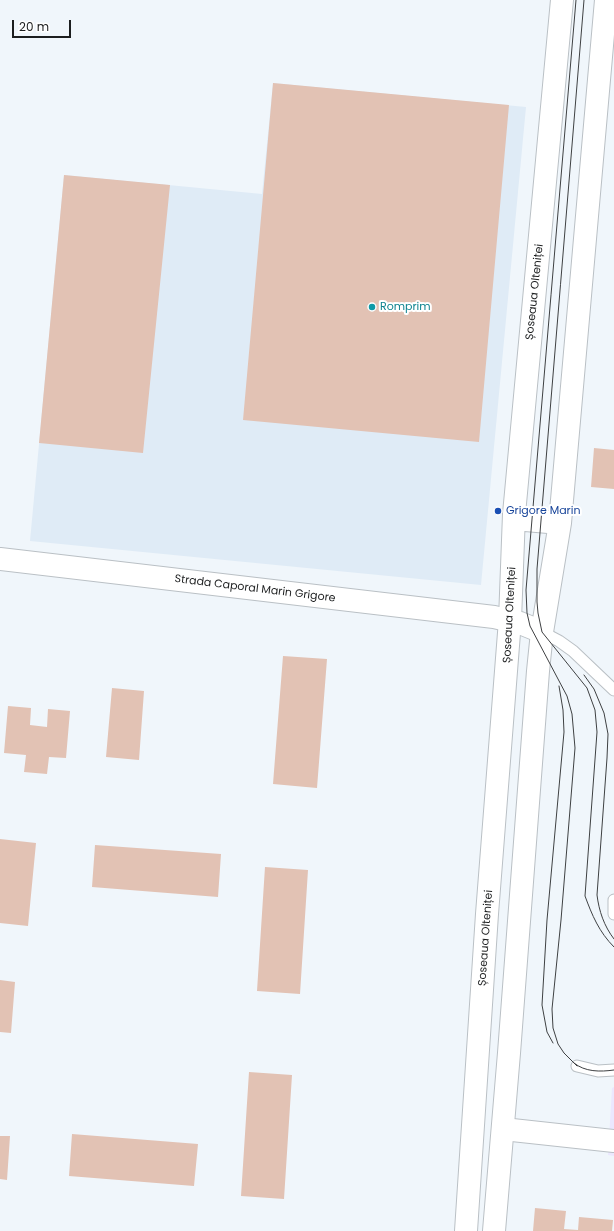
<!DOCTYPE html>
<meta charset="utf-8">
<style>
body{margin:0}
#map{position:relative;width:614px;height:1231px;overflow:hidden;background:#f0f6fb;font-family:Poppins,sans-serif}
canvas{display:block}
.scale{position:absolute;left:12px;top:20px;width:59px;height:18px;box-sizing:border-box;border:2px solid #1c1e1f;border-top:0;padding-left:5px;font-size:12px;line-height:14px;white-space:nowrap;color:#1c1e1f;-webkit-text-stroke:3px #fff;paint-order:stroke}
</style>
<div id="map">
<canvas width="614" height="1231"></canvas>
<div class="scale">20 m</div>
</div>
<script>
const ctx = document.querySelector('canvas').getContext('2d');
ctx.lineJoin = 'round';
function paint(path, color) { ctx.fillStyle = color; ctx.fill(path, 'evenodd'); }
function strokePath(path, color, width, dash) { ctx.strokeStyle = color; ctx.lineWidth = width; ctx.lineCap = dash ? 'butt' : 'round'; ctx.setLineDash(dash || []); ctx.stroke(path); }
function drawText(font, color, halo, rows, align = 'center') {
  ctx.font = font + ' Poppins,sans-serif'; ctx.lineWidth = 4; ctx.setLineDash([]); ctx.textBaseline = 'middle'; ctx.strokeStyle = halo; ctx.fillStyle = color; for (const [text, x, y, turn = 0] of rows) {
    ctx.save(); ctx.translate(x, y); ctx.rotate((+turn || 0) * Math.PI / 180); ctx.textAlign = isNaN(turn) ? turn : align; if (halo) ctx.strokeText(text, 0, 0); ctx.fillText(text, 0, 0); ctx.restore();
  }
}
const commercial = new Path2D(`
 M614,1087V1156L608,1155L612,1088Z`);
const built = new Path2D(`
 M273,83L526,107L481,585L30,541L64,175L262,194Z`);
const building = new Path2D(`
 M273,83L509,105L479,442L243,420Z
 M64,175L170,185L143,453L39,443Z
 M594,448L614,450V489L591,487Z
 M283,656L327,659L317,788L273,784Z
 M112,688L144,691L139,760L106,757Z
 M8,706L31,708L30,725L47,727L48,709L70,711L66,758L49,757L47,774L24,772L26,755L4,753Z
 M0,839L36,843L28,926L0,923Z
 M95,845L221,854L218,897L92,887Z
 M265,867L308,870L300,994L257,991Z
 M0,980L15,982L11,1033L0,1032Z
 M249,1072L292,1075L284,1199L241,1196Z
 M72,1134L198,1144L194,1186L69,1176Z
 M0,1136H10L7,1180L0,1179Z
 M535,1208L566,1211L564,1229L578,1230L579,1217L613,1220L612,1231H533Z`);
const service = new Path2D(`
 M542,632L559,641L573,651L614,690
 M614,900V914
 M577,1066L598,1071L614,1070`);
const minor = new Path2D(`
 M0,559L494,617L520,623L542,632
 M503,1129L614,1141`);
const primary = new Path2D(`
 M514,519L560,523
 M466,1231L487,914L510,620L514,514L562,0
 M494,1231L509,1053L538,671L542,632L560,523L606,0`);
const tram = new Path2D(`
 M576,0L526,590L527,613L530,626L567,696L572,714L575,748L561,920L552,1009L553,1028L558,1044L564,1053L577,1066
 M584,0L537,569V602L538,613L542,632L587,688L595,710L597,732L585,896C592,915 599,932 614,947
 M584,675L594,689L604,713L608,734L607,758L597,895C599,911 604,926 614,939
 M553,1043L547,1032L542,1005L547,920L564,732L563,710L559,686
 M574,1063C585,1072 600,1072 614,1070`);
const markers = [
 [372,307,4,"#0f9aa8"],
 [498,511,4,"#1a4fb4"]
];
const streetNames = [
 ["Șoseaua Olteniței",535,292,-84],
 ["Strada Caporal Marin Grigore",255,589,7],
 ["Șoseaua Olteniței",510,615,-87],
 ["Șoseaua Olteniței",486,938,-86]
];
const cultureNames = [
 ["Romprim",380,307]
];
const transitNames = [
 ["Grigore Marin",506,511]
];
paint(commercial, '#ebe8fe');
paint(built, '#dfebf6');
paint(building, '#e2c2b4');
strokePath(service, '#bac0c5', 13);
strokePath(minor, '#bac0c5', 24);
strokePath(primary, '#bac0c5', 24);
strokePath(service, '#fff', 11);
strokePath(minor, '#fff', 22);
strokePath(primary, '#fff', 22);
strokePath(tram, '#3e4042', 1);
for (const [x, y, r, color] of markers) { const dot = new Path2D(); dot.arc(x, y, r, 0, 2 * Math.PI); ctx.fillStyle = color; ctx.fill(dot); strokePath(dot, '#fff', 1.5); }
drawText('11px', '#1c1e1f', '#fff', streetNames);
drawText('11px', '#0d838f', '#fff', cultureNames, 'left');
drawText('11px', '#164399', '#fff', transitNames, 'left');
</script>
